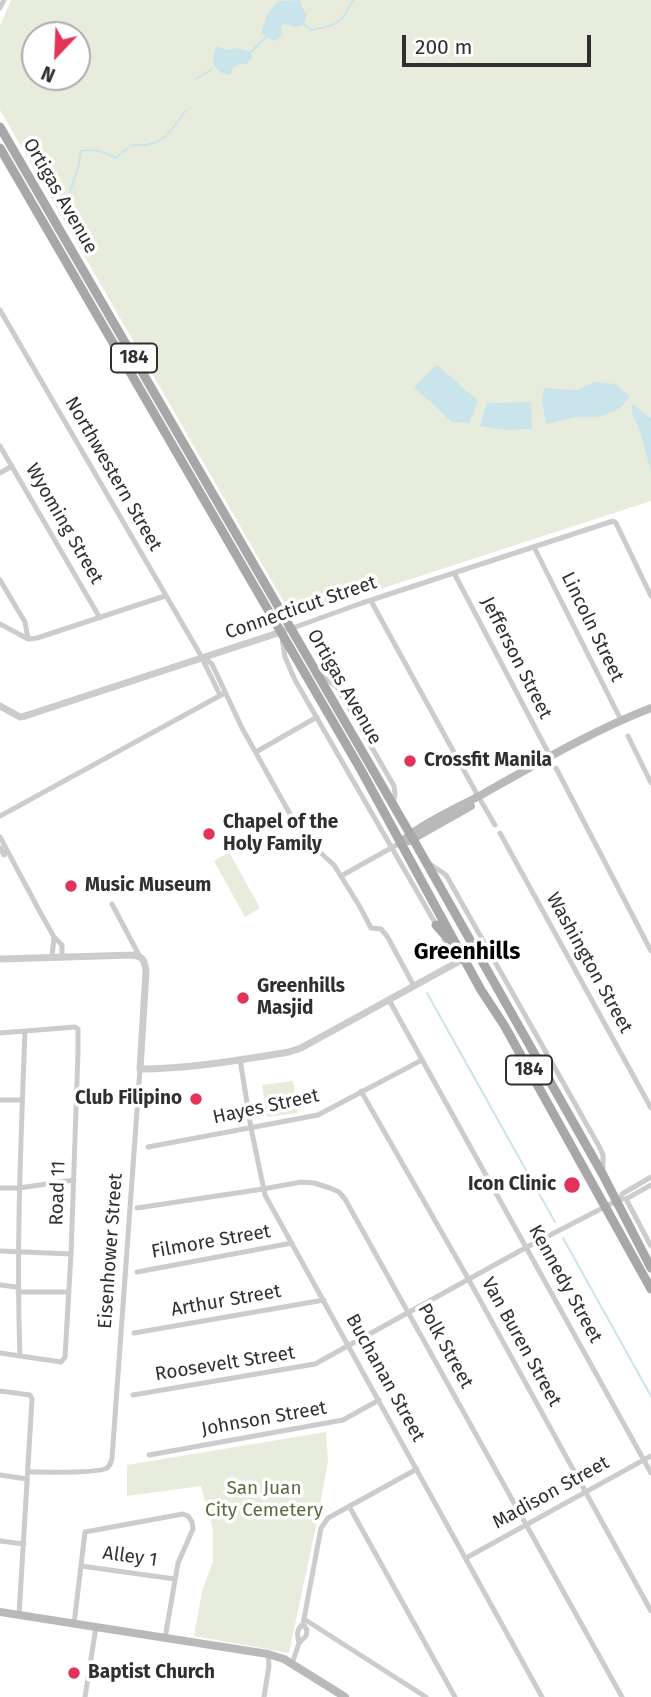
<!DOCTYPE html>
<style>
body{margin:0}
#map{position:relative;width:651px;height:1697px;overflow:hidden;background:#fff;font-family:"Fira Sans",sans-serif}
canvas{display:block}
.north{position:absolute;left:21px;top:21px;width:70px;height:70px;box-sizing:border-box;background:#fff;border:2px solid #acacac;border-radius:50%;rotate:203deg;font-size:19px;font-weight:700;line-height:28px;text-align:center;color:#2f2f2f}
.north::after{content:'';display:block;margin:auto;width:24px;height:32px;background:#e4335b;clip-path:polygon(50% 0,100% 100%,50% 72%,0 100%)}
.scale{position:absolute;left:402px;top:35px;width:189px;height:32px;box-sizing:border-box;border:4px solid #2f2f2f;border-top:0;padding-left:9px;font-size:21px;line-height:24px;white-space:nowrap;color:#2f2f2f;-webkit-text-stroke:5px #fff;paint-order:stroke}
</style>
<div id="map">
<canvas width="651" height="1697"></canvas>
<div class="north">N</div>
<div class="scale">200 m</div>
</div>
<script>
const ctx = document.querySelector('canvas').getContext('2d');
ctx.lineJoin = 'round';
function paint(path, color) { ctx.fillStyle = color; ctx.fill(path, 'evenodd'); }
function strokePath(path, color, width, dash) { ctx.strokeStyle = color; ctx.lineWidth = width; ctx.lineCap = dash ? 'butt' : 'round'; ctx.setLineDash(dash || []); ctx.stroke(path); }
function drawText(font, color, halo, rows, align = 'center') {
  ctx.font = font + ' "Fira Sans",sans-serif'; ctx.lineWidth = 7; ctx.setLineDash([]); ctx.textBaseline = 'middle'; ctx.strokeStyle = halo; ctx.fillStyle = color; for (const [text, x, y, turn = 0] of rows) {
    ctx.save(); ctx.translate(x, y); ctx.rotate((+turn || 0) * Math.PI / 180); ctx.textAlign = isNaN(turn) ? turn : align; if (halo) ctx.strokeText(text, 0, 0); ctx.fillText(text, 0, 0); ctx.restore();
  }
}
const green = new Path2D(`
 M11,0H651V501L374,591L292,616L0,110V26ZM35,35H77V77H35Z
 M229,852L260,908L245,917L214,861Z
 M293,1081L298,1113L267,1117L262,1085Z
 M326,1432L328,1461L316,1526L289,1653L194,1636L202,1592L213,1561V1530L201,1486L127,1496V1465Z`);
const water = new Path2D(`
 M300,0L301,5L307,15L303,25L294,27L285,24L281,26L282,35L274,41L261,33L267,15L278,1Z
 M217,46L227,50L236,48L250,51L252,58L247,64H239L233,68L230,75C213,73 210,59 217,46Z
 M437,365L478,401L469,423L452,422L414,387Z
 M595,382L615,384L630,397L619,409L599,417H575L546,424L542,400L544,388L577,390Z
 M531,402L532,429L507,430L480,426L487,403Z
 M632,404L651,418V471L639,428L632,415Z`);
const stream = new Path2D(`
 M304,24L311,30C323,28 336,26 344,16C348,11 349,5 353,0
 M250,53L267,36
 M196,79L211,70
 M132,145C163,148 170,132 186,110
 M74,230L68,210V197L78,168L81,151C95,148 104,152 116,158L127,149
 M427,993L555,1222
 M563,1238L651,1396`);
const minor = new Path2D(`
 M0,8L4,0
 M0,310L200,654L220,695
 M0,446L100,618
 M0,473L12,466
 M534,547L621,720
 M454,573L550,756
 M0,580L25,622L28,639
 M371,601L478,796
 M0,624L28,639L37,638L165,596
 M290,629L362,603L613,521L616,523L651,596
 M282,638L285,657L295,680L438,928
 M202,656L212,664L242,728L290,814L312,845L334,865L360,907L371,928L381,929L387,936L414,986
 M320,675L337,687L394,786L395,794L393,805
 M628,736L651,783
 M256,752L317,717
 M556,768L651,951
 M481,801L495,825
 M0,816L223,694
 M500,833L651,1108
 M0,837L40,912L54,937L62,945V957
 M0,848L4,855
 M430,864L446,875L600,1148L603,1155V1172
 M341,876L400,843
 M112,904L140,957
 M444,939L457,962
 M52,957L54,937
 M389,1000L651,1473
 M0,1033L75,1027L78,1029V1052L71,1254L65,1357L61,1362L0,1353
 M240,1059L251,1128L265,1195L542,1697
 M361,1091L469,1280L651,1611
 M0,1100H22
 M148,1147L318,1115L422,1060
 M0,1188H19L74,1180
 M620,1199L622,1194L651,1177
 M626,1199L651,1246
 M137,1208L263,1189L301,1182L314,1183L330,1188L339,1192L345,1199L622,1697
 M0,1251L71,1254
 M137,1272L292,1243
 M0,1285L17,1287
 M18,1292H69
 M134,1333L324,1300
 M20,1356C16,1247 21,1139 25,1031
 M0,1391L30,1395L32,1399L19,1615
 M133,1395L315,1364L527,1247L620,1199H626L651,1185
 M149,1455L343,1420L379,1400
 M28,1472C41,1472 98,1474 107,1468C111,1465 111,1462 112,1458L140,1069
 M0,1475L27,1479
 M349,1506L455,1697
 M0,1541L24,1544
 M466,1558L651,1456
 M81,1566L175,1579
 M304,1619L426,1697
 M74,1624L85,1532L183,1514L188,1516L192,1522L193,1529L178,1563L165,1638
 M299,1643C297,1635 296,1630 303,1624L321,1528L328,1518L417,1469
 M292,1664L299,1643L306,1636L307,1630L303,1624
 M85,1697L96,1627
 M264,1697L269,1666L268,1654`);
const tertiary = new Path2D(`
 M0,706L20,717L25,716L284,631
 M0,959L134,955C144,957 145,962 146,972L140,1069C190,1069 239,1060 289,1052L301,1048L476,952`);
const secondary = new Path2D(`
 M409,841L471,806
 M400,843C424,822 455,809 483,794C538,763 592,731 651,708
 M0,1612L268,1654L284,1659L345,1697`);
const primary = new Path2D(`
 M0,127L413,839L603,1175L651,1268
 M0,148L361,770L481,990L504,1025L651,1289
 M436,925L452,943`);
const markers = [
 [410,761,7,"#e4335b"],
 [209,834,7,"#e4335b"],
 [71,886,7,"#e4335b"],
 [243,998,7,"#e4335b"],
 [196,1099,7,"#e4335b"],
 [572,1185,9,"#e4335b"],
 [74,1673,7,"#e4335b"]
];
const shields = [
 [134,358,46],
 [529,1070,46]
];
const shieldNames = [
 ["184",134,358],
 ["184",529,1070]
];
const streetNames = [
 ["Ortigas Avenue",60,196,60],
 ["Northwestern Street",113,474,60],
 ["Wyoming Street",64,524,60],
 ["Connecticut Street",301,608,-19],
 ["Lincoln Street",592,627,64],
 ["Jefferson Street",516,658,63],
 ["Ortigas Avenue",344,687,60],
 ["Washington Street",589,963,61],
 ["Hayes Street",266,1107,-12],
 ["Road 11",58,1193,-88],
 ["Filmore Street",211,1242,-10],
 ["Eisenhower Street",111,1251,-86],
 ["Kennedy Street",565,1284,61],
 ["Arthur Street",226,1301,-10],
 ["Van Buren Street",521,1342,61],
 ["Polk Street",445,1346,61],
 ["Roosevelt Street",225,1364,-9],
 ["Buchanan Street",385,1378,61],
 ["Johnson Street",264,1419,-10],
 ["Madison Street",551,1493,-29],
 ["Alley 1",130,1557,8]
];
const poiNames = [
 ["Crossfit Manila",424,761],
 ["Chapel of the",223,823],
 ["Holy Family",223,845],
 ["Music Museum",85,886],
 ["Greenhills",257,987],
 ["Masjid",257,1009],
 ["Club Filipino",182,1099,"right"],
 ["Icon Clinic",556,1185,"right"],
 ["Baptist Church",88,1673]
];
const parkNames = [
 ["San Juan",264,1489],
 ["City Cemetery",264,1511]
];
const quarterNames = [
 ["Greenhills",467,953]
];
paint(green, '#e8ecdd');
paint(water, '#cae4ec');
strokePath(stream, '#cae4ec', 2);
strokePath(minor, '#ccc', 5);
strokePath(tertiary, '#ccc', 7);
strokePath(secondary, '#b9b9b9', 8);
strokePath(primary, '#a7a7a7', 9);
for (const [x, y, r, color] of markers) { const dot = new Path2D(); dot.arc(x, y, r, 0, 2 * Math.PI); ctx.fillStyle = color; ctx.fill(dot); strokePath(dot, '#fff', 2.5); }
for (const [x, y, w] of shields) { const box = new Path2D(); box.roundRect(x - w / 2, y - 14.5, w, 29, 5); ctx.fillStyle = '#fff'; ctx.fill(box); strokePath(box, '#2f2f2f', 2); }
drawText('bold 18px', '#2f2f2f', null, shieldNames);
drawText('19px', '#2f2f2f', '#fff', streetNames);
drawText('bold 19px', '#2f2f2f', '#fff', poiNames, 'left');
drawText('19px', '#596b3d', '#fff', parkNames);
drawText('bold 23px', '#000', '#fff', quarterNames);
</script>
